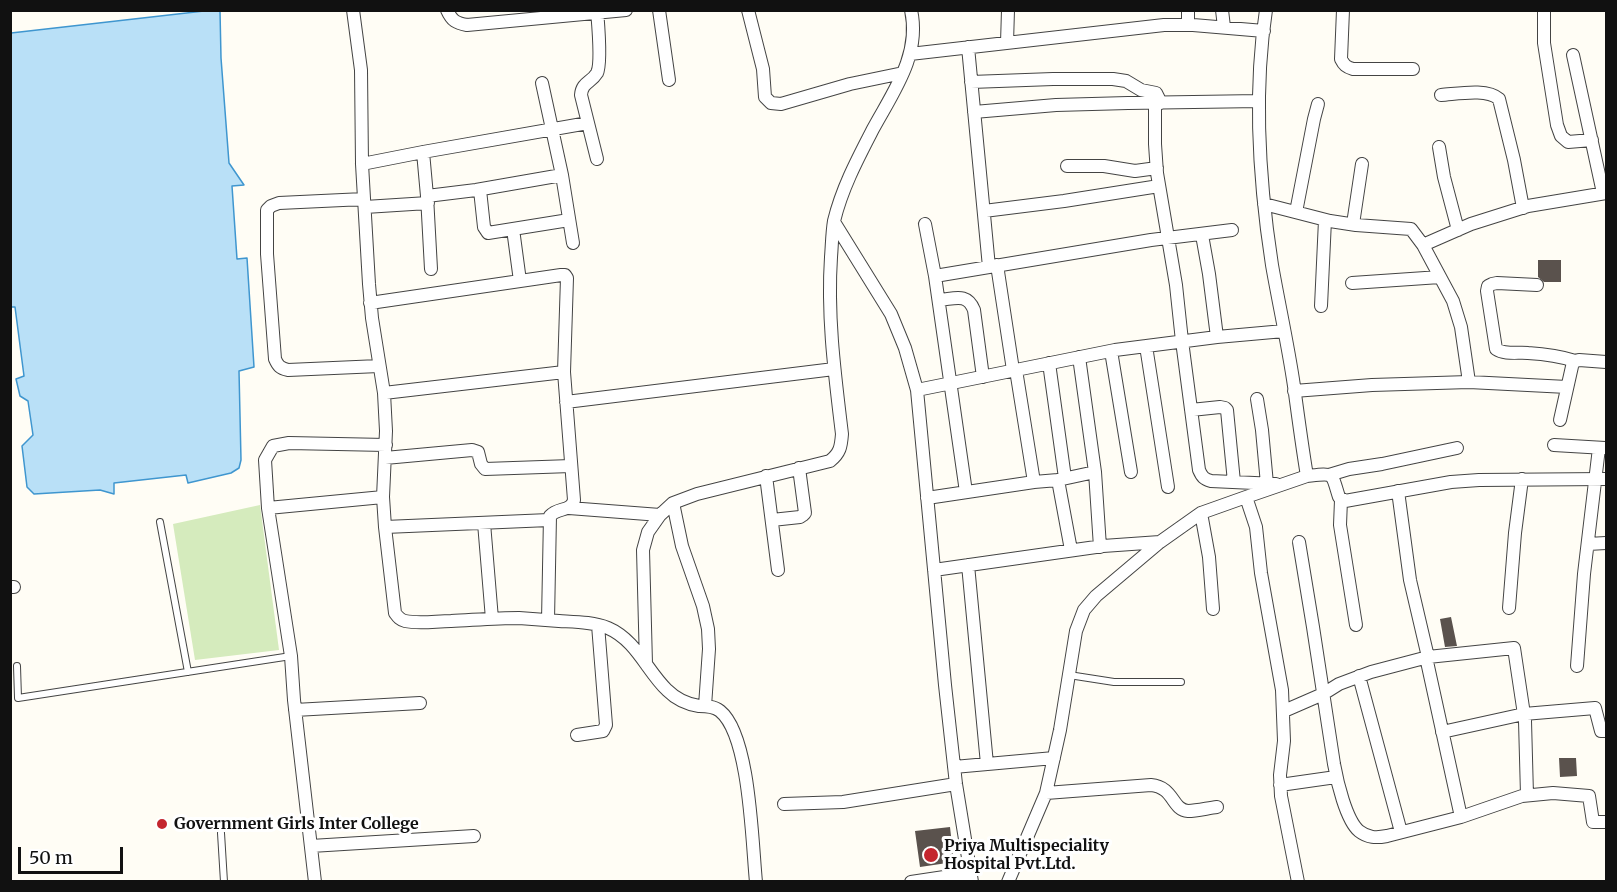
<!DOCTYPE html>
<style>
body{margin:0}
#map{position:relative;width:1617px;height:892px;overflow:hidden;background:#fffdf5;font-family:Merriweather,serif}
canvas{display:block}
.frame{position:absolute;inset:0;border:12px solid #111;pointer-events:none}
.scale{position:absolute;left:18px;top:847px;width:105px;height:27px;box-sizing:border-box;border:3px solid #111;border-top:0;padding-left:8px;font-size:18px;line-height:21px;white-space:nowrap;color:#111;-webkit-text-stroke:4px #fff;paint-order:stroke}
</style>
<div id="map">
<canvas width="1617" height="892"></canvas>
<div class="frame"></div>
<div class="scale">50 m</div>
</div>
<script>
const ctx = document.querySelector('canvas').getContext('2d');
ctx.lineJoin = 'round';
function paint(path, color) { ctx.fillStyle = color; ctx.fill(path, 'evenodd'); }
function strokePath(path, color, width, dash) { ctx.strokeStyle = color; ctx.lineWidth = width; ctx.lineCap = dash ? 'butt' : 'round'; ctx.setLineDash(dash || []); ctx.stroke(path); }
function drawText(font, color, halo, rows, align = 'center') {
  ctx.font = font + ' Merriweather,serif'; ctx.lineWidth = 6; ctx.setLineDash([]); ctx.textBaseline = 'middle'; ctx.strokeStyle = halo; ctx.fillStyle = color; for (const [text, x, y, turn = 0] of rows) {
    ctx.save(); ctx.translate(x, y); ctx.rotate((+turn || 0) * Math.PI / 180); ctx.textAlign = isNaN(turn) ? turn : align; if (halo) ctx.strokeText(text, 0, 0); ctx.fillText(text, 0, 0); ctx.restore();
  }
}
const green = new Path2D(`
 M260,505L279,650L195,660L173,524Z`);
const water = new Path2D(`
 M204,11H220L221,58L229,163L244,185L232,186L237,259L247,258L254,367L239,371L241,460L239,468L231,473L188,483L186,475L114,483V494L100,490L34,494L27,487L22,446L33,435L28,401L20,396L16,379L24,376L15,307H11V33Z`);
const building = new Path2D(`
 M1538,260H1561V282H1544L1538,277Z
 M1451,617L1457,646L1445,647L1440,619Z
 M1559,758H1576L1577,776L1560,777Z
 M950,827L954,862L920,867L915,831Z`);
const service = new Path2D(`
 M160,522L188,672
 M17,666L18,698L291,656
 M1069,675L1114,682H1181
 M221,833L224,882`);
const minor = new Path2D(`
 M353,10L361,70L362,164L369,284L372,318L384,393L386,431L383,497L385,527L395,613C398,617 400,620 405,621C420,624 436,621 451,621C473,620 496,618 519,618C532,619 546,620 559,621C576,622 593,622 608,628C636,640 647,671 667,690C676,699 686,704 699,706C706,706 714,706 720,711C750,735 752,843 756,882
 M447,10C452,21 456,23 467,25L626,10
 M597,10C598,23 602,63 597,73C591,83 582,82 581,95L597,159
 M659,10L669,80
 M748,10L763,69L765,97L771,103L781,104L850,84L903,73
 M1188,10V25
 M1222,10L1224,27
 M1266,10C1253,94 1259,181 1272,265C1279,305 1288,345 1294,386C1298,416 1302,446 1307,476L1246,497L1256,527L1261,573L1282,690L1284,741L1280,775L1281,796L1298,882
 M1343,10L1341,59C1344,65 1346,67 1353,69H1413
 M1544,10V43L1557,125L1561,136L1568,142L1592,140
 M1007,43L1008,10
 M968,47L989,267
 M910,54L1164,25H1193L1264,31
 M1573,55L1603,193
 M971,82L1053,79H1113L1126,81L1141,90L1156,93L1161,103
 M542,83L562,175L573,243
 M1441,95C1457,94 1487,88 1499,99L1514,160L1523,208
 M1155,103V144L1157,173L1176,285L1182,341L1199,470C1202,477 1204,479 1211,481L1276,484
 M974,112L1056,105L1128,103L1259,101
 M1439,147L1444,177L1458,230
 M423,152L427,196L431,269
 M362,164L423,152L588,123
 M1067,166H1104L1135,171L1157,168
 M480,190L484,227L488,233L569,220
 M427,196L476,190L562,175
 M364,199L279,203L271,206L267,210V254L275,359C278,366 280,368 288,370L379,366
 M1264,204L1330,221L1356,225L1411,229L1423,245L1453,301L1461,327L1469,382
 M365,207L428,203
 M984,211L1064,201L1159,186
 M1296,212L1314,119L1318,104
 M834,222L891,314L905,348L917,390L945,685L956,784L972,882
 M925,224L935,276L966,492
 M1353,224L1362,164
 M513,229L520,281
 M1202,235L1209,274L1217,337
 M1423,245L1471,224L1528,206L1606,193
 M997,265L1013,370
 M935,276L1151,240L1232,230
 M1352,283L1440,277
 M1537,285L1497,283L1492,284L1488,286L1487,291L1496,349C1505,355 1518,352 1528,353C1545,354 1560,356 1575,361
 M939,300C954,299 967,292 974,310L983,377
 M370,303L561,275H565L567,278L564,372L574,500C571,512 558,507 550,516L548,620
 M1321,306L1325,220
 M1146,346L1168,487
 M1111,351L1131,472
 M1079,357L1095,472L1100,547
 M1049,363L1065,478
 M1016,370L1034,482
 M917,390L1115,350L1217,337L1284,331
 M1294,391L1372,385L1469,382L1567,387
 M384,393L564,372
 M1257,399L1262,430L1267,484
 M566,402L834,369
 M1191,410L1220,407L1225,408L1227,410L1234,482
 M1560,420L1573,362L1579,360L1606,362
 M1554,445L1605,448
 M385,458L472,450L478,452L481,464L485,469L571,466
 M1329,475L1349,469L1382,464L1457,448
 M766,476L778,570
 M1307,476C1335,473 1331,472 1339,497L1345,501L1451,482L1479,480L1606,479
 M1058,480L1071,550
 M1398,491L1410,580L1428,657
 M927,498L1034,482L1058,480L1095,472
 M1341,500L1340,525L1356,625
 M673,503L682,546L703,606L708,629L709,649L705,706
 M268,508L383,497
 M569,508L660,515
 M1201,513L1209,557L1213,609
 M772,520L800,517L803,515L805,513L799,468
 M484,523L492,619
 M385,527L549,520
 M1299,542L1313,627L1334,764C1337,781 1346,820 1359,831C1368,838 1376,838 1387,836L1461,817L1522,796L1553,793L1589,796L1593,822H1606
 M1588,544L1606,543
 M968,565L987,764
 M934,570L1103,546L1160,542
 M10,587H14
 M1509,608L1515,533L1522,479
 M1426,657L1461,817
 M646,664L643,550L648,532L660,515L673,503L697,494L830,461C840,453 841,447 842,434C835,376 827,317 831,257C832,245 832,233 834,221C842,188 858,158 873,129C893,92 921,55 911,10
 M1577,666L1584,574L1599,448
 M1359,676L1401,832
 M295,710L420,703
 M1284,711L1323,694L1339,684L1371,672L1428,657L1514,648L1525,721L1527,795
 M1442,732L1524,714L1595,708L1601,731H1606
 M577,735L603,731L606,725L598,625
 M954,767L1054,758
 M1280,785L1336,777
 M1046,793L1151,785C1174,787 1172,810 1188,811C1197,811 1208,808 1217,807
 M784,804L843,802L956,784
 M311,846L474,836
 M315,882L294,700L291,656L268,508L265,460L273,446L289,443L386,445
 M911,882L971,873
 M1008,882L1046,793L1060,730L1076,631L1084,610L1096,596L1160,542L1201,513L1246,497`);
const markers = [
 [162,824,6,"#c4262e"],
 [931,855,8,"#c4262e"]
];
const poiNames = [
 ["Government Girls Inter College",174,824],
 ["Priya Multispeciality",944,846],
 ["Hospital Pvt.Ltd.",944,864]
];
paint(green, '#d5ebbd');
paint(water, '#b9e0f7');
strokePath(water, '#3f96cf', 1.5);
paint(building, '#5a524d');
strokePath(service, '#444', 8);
strokePath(minor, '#444', 14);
strokePath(service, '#fff', 6);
strokePath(minor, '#fff', 12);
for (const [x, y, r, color] of markers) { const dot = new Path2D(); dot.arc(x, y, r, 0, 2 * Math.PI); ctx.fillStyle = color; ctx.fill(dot); strokePath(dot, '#fff', 2); }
drawText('bold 16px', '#111', '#fff', poiNames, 'left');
</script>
